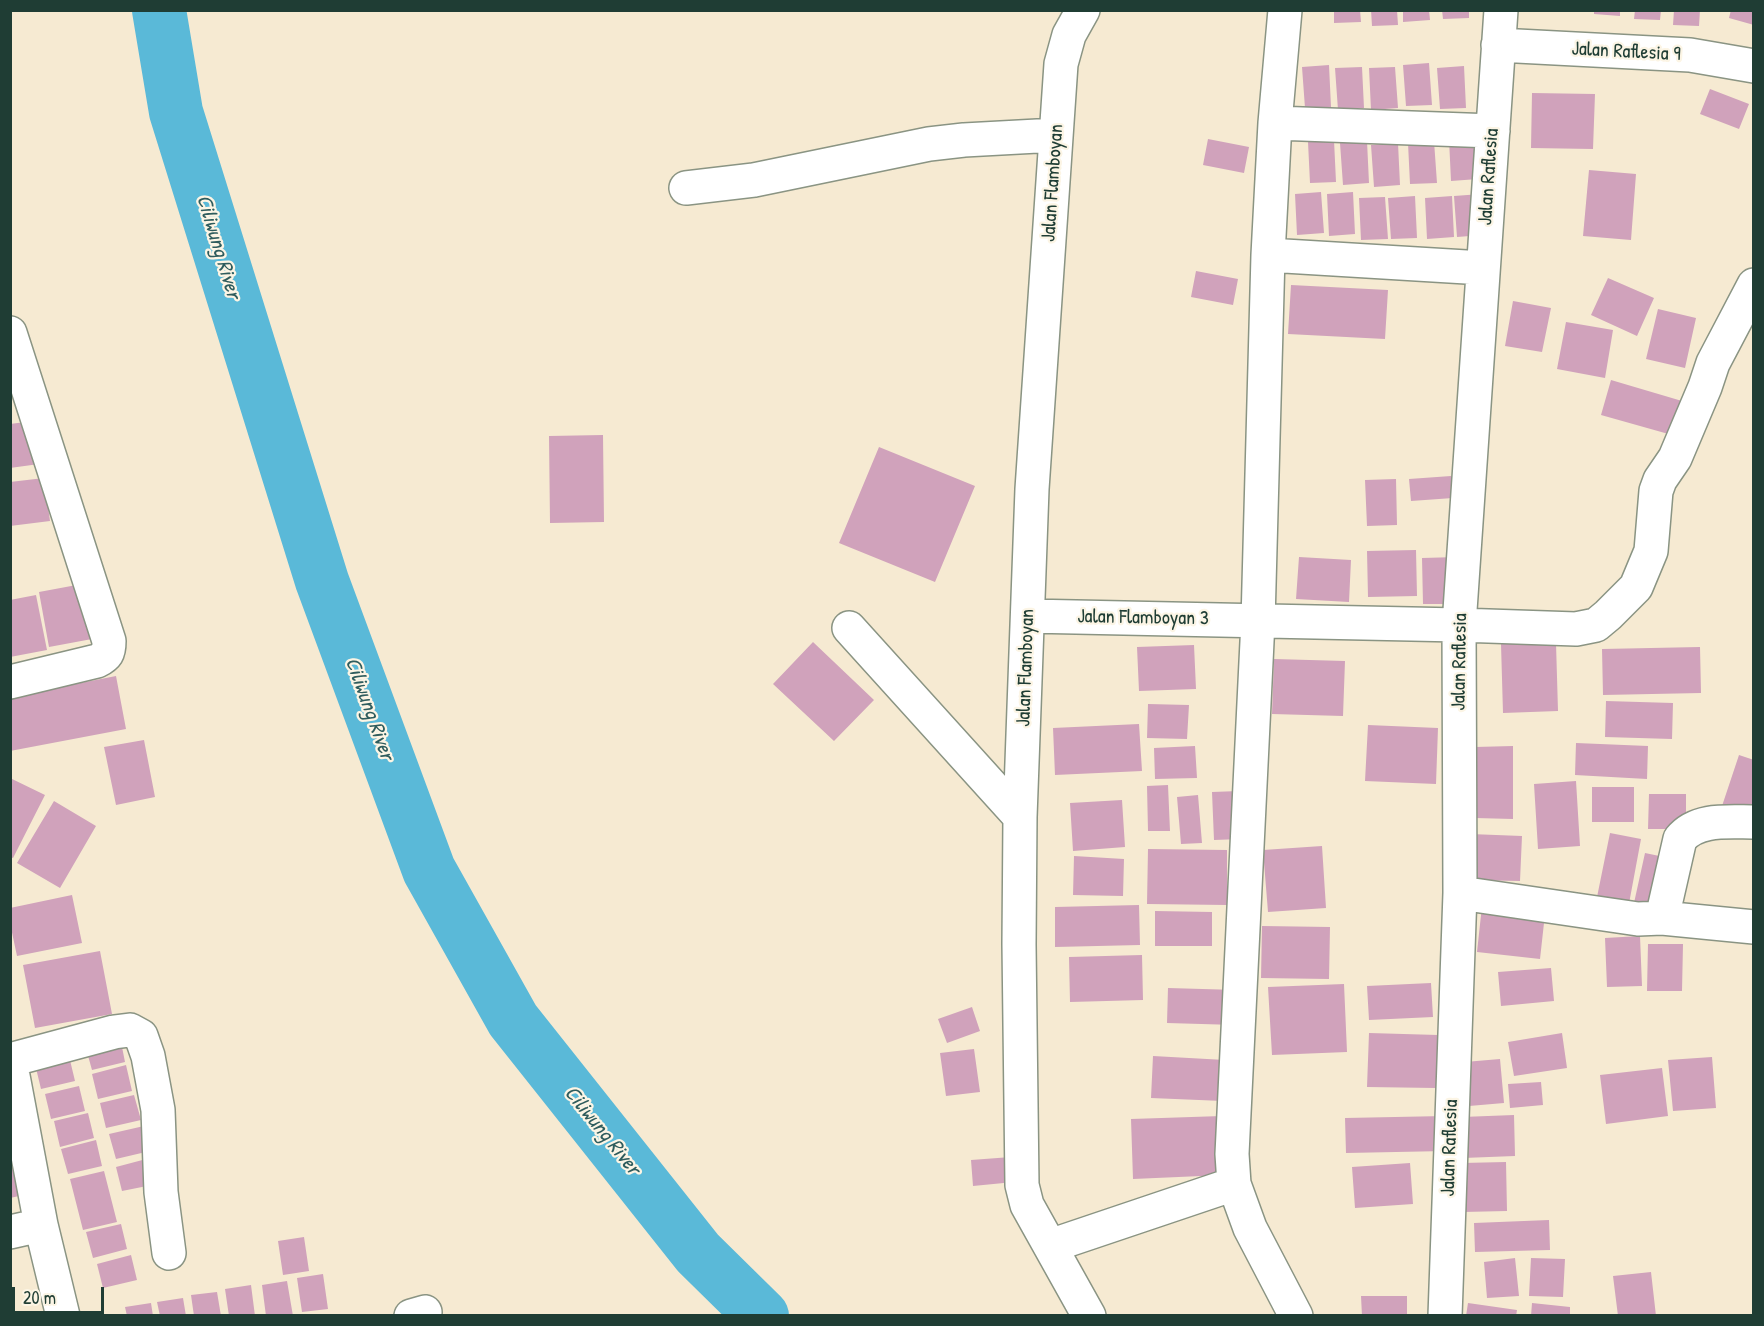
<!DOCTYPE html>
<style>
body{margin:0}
#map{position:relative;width:1764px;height:1326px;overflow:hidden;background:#f6ead2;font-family:"Patrick Hand",sans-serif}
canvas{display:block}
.frame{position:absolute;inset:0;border:12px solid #1f3d34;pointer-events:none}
.scale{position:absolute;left:12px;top:1287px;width:92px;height:27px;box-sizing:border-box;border:3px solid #1f3d34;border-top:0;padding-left:8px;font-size:18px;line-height:21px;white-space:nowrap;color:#1f3d34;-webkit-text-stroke:4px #fcf5e5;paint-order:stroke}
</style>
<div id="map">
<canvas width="1764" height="1326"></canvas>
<div class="frame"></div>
<div class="scale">20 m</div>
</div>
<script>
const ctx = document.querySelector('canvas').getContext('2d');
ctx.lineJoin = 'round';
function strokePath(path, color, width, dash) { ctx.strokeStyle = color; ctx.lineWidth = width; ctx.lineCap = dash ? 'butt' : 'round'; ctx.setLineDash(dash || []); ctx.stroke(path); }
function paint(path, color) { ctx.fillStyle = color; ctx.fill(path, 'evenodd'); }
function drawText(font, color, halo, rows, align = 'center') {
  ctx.font = font + ' "Patrick Hand",sans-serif'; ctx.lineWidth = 4.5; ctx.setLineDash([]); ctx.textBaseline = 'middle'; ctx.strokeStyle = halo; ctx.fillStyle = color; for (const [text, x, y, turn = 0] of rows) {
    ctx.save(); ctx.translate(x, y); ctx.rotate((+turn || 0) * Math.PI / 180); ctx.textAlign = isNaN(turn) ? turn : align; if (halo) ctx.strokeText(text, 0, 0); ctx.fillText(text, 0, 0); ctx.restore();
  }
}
const river = new Path2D(`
 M159,10L176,112L322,581L429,870L513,1020L698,1253L762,1316`);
const building = new Path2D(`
 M1334,10H1360L1361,22L1334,23Z
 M1371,10H1397L1398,25L1372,26Z
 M1403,10H1429L1430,20L1403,22Z
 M1442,10H1469V18L1443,19Z
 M1594,10H1620V16L1594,14Z
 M1635,10H1661L1660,20L1634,19Z
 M1674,10H1700L1699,26L1673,25Z
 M1731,10H1754V25L1729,18Z
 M1429,63L1432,105L1406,106L1403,65Z
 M1329,65L1331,107L1305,108L1302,67Z
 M1464,66L1466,108L1440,109L1437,68Z
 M1362,67L1364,108L1338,110L1335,68Z
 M1395,67L1398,108L1371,110L1369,68Z
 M1710,89L1749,104L1739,129L1700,114Z
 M1532,93L1595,94L1593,149L1531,148Z
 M1475,137L1478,179L1451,181L1449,139Z
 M1208,139L1249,147L1244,173L1203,165Z
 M1334,140L1336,182L1310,183L1308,142Z
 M1367,141L1369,183L1343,185L1340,143Z
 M1434,141L1437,183L1410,184L1408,143Z
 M1398,143L1400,185L1374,187L1371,145Z
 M1589,170L1636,174L1631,240L1583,236Z
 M1321,192L1324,233L1297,235L1295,194Z
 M1353,192L1355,234L1329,236L1327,194Z
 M1481,194L1483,235L1457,237L1454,196Z
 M1415,196L1417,238L1391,239L1388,198Z
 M1452,196L1454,237L1427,239L1425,198Z
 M1385,197L1388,239L1361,240L1359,198Z
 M1196,271L1238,279L1233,305L1191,297Z
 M1608,278L1654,298L1637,336L1591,315Z
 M1291,285L1388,290L1385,339L1288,334Z
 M1513,301L1551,308L1542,352L1505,346Z
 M1658,309L1696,318L1685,368L1646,359Z
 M1566,322L1613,330L1605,378L1557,369Z
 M1611,380L1682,401L1672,435L1601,415Z
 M33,421L39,464L10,468V424Z
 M603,435L604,522L550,523L549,436Z
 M879,447L975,486L935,582L839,543Z
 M1451,476L1453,498L1411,501L1409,479Z
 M44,478L50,521L10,526V482Z
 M1396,479L1397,525L1367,526L1365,480Z
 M1416,550L1417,596L1368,597L1367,551Z
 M1299,557L1351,560L1349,602L1296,599Z
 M1458,557V604H1423L1422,558Z
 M82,584L92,639L49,647L39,592Z
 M36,595L47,650L10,657V600Z
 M813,642L874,700L834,741L773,684Z
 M1556,643L1558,711L1503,713L1501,644Z
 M1194,645L1196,689L1139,691L1137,647Z
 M1700,647L1701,693L1603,695L1602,649Z
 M1274,659L1345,661L1343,716L1272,714Z
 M116,676L126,729L10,751V697Z
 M1606,701L1673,703L1672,739L1605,737Z
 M1148,704L1189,705L1187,739L1147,738Z
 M1139,724L1142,771L1055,775L1053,728Z
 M1368,725L1438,728L1436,784L1365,781Z
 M144,740L155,797L116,805L104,747Z
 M1576,743L1648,746L1647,779L1575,775Z
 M1195,746L1197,778L1155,779L1154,748Z
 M1513,746V819L1475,818V747Z
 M1739,755L1754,760V819L1721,809Z
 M10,778L45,795L13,858L10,857Z
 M1576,781L1580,846L1538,849L1534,784Z
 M1168,785L1170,831H1148L1147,786Z
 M1592,787H1634V822H1592Z
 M1239,791L1241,839L1214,840L1212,792Z
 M1649,794H1686V829H1648Z
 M1198,795L1202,843L1181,844L1177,797Z
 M1122,800L1125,847L1073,851L1070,803Z
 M54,801L96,826L60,888L17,863Z
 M1610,833L1641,839L1628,909L1596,902Z
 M1470,834L1522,836L1520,881L1468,880Z
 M1322,846L1326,908L1268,912L1263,850Z
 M1148,849L1227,850V905L1147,904Z
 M1645,853L1669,858L1658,908L1634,903Z
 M1074,856L1124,859L1123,896L1073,895Z
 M72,895L82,943L17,956L10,923V908Z
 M1139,905L1140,945L1055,947V907Z
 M1482,906L1545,914L1540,959L1477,952Z
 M1155,911L1212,912V946H1155Z
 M1262,926L1330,927L1329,979L1261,978Z
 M1640,936L1642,986L1607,987L1605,938Z
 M1648,944H1683L1682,991H1647Z
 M100,951L112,1014L35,1028L23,965Z
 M1142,955L1143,1000L1070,1002L1069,957Z
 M1551,968L1554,1001L1501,1006L1498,972Z
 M1431,983L1433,1017L1369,1020L1367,986Z
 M1344,984L1347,1052L1272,1055L1268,987Z
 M1168,988L1237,990L1236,1025L1167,1023Z
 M972,1007L980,1031L947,1043L938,1019Z
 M1369,1033L1438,1035L1436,1088L1367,1087Z
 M1562,1033L1567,1068L1514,1076L1508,1042Z
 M120,1037L125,1062L92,1070L85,1045Z
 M974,1049L980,1092L946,1096L940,1053Z
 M69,1056L75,1081L41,1089L35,1064Z
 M1153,1056L1225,1060L1223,1101L1151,1098Z
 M1712,1057L1716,1108L1673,1111L1668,1060Z
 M1500,1059L1504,1103L1469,1106L1465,1062Z
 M126,1065L132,1091L98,1099L92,1074Z
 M1662,1068L1668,1116L1606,1124L1600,1075Z
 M1541,1082L1543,1105L1510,1108L1508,1084Z
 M79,1086L85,1111L51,1119L45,1094Z
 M134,1095L141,1120L106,1128L100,1103Z
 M88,1113L94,1138L60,1147L54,1121Z
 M1514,1115L1515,1156L1463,1158L1462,1117Z
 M1222,1116L1224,1175L1133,1179L1131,1119Z
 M1445,1116L1446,1151L1346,1153L1345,1118Z
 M144,1126L150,1151L116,1159L109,1134Z
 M96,1140L102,1166L68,1174L61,1149Z
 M10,1149L28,1194L10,1198Z
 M1011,1157L1014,1182L973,1186L971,1160Z
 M150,1158L157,1184L122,1191L116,1167Z
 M1506,1162L1507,1211L1463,1212L1462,1163Z
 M1410,1163L1413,1204L1355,1208L1352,1167Z
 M104,1171L117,1222L83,1230L70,1179Z
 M1549,1220L1550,1250L1475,1252L1474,1223Z
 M121,1224L127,1249L93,1258L86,1232Z
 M304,1237L309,1271L283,1275L278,1241Z
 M131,1255L137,1280L103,1288L97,1264Z
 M1515,1258L1519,1296L1487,1298L1484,1262Z
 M1531,1258L1565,1259L1563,1297L1529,1296Z
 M1651,1272L1656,1316H1618L1613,1276Z
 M323,1274L328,1309L302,1312L297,1278Z
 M287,1281L293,1316H266L262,1285Z
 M251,1285L255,1316H229L225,1289Z
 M217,1292L221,1316H194L191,1295Z
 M1361,1296H1407V1316H1362Z
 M183,1298L186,1316H160L157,1302Z
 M151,1303L153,1316H127L125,1307Z
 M1468,1303L1517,1310L1516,1316H1466Z
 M1532,1303L1570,1307V1316H1531Z`);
const minor = new Path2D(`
 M1083,10L1069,35L1061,64L1032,489L1020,817L1019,944L1022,1185L1027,1205L1089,1316
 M1285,10L1275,123L1268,255L1258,621L1232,1154L1234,1184L1250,1228L1296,1316
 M1498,45L1690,55L1754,66
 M1275,123L1493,131
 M686,188L754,180L929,144L964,140L1056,135
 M1268,255L1483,268
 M10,333L109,641C109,653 107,656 97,661L10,682
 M1028,616L1459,625L1576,629L1596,625L1608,615L1636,587L1651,551L1656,491L1660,480L1675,458L1705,387L1713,363L1754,285
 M849,628L1020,817
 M1460,893L1638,919L1662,918L1680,839C1697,818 1728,822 1754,822
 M1662,918L1754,927
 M10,1060L114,1032L130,1030L141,1036L148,1056L158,1110L161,1192L169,1253
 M10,1060L41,1225L63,1316
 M10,1232L41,1225
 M1050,1246L1234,1184
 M411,1316L425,1312
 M1445,1316L1460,893L1459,625L1501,10`);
const streetNames = [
 ["Jalan Raflesia 9",1626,52,3],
 ["Jalan Raflesia",1489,177,-86],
 ["Jalan Flamboyan",1053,183,-86],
 ["Jalan Flamboyan 3",1143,618,1],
 ["Jalan Raflesia",1460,662,-89],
 ["Jalan Flamboyan",1026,668,-88],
 ["Jalan Raflesia",1450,1148,-88]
];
const waterNames = [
 ["Ciliwung River",218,247,73],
 ["Ciliwung River",369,709,70],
 ["Ciliwung River",602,1131,51]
];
strokePath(river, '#5ab9d8', 54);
paint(building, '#d0a2bb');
strokePath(minor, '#8a9483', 36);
strokePath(minor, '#fff', 33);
drawText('20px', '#1f3d34', '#fcf5e5', streetNames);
drawText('italic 21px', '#2e5c5d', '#fcf5e5', waterNames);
</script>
